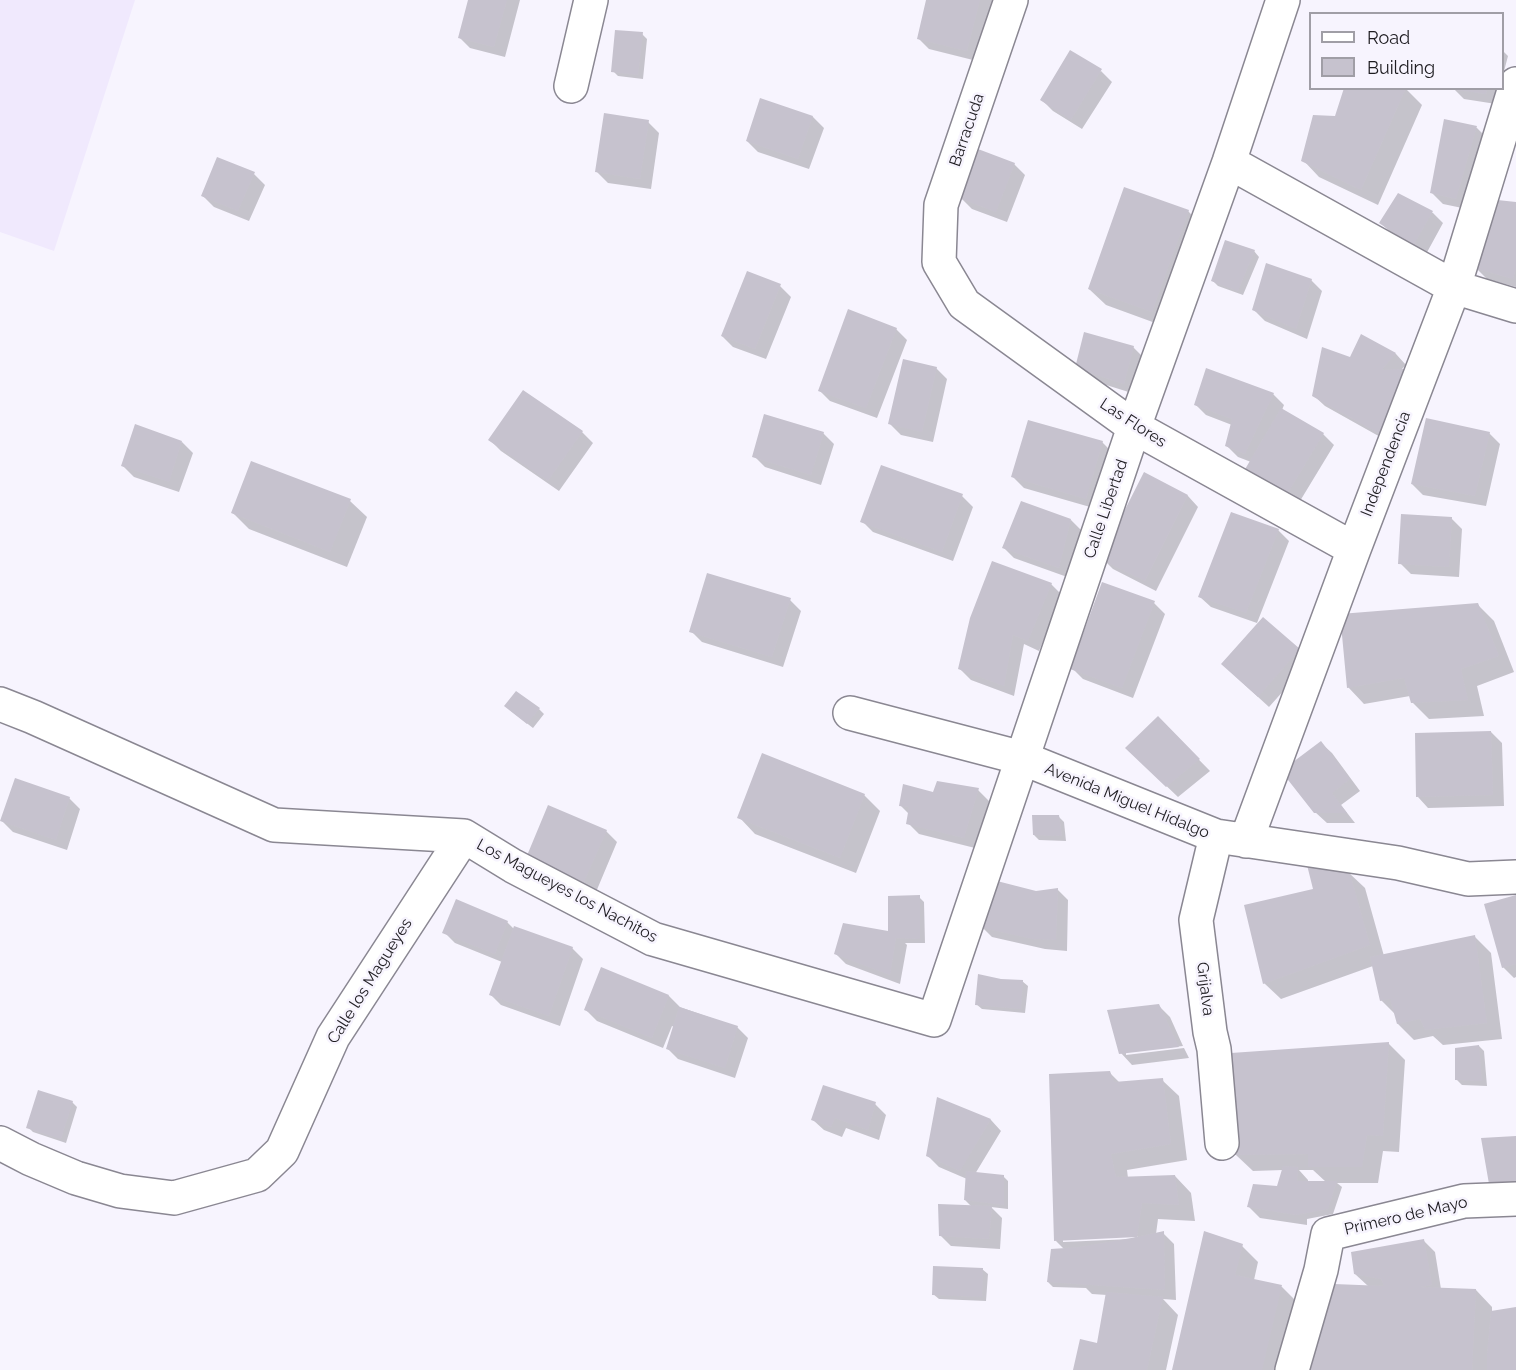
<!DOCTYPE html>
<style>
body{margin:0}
#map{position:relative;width:1516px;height:1370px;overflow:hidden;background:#f7f4fe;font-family:Raleway,sans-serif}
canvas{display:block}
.legend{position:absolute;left:1309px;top:12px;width:195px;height:78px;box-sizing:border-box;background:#f7f4fe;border:2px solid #a09ea6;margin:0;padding:8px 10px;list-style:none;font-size:18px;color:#1e1c21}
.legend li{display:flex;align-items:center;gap:12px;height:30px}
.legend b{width:30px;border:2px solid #a09ea6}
</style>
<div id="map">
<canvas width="1516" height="1370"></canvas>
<ul class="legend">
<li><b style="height:8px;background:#fff"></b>Road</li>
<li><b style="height:16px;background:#c6c2ce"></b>Building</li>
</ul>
</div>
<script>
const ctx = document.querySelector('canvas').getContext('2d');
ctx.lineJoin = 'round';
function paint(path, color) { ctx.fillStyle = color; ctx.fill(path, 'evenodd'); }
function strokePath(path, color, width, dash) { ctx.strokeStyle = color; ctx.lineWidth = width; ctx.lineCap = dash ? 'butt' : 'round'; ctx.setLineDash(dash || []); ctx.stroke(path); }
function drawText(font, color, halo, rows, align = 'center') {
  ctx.font = font + ' Raleway,sans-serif'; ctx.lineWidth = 5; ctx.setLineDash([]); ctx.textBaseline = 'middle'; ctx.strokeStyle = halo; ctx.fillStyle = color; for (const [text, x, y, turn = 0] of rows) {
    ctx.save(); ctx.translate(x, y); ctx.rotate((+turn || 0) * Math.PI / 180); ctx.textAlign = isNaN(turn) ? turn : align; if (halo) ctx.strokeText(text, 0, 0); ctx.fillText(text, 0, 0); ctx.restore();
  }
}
const built = new Path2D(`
 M0,0H135L54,251L0,232Z`);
const shadow = new Path2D(`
 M469,0H520L505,57L470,48L459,37Z
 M928,0H993L977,61L929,49L918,38Z
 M642,34L647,39L643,79L618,76L613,71Z
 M1502,50L1508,56L1502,79Z
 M1101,71L1112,82L1082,129L1053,111L1042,100Z
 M1405,88L1422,105L1378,205L1319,177L1303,160L1336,118Z
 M1453,88H1500L1496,104L1464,99Z
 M761,100L813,117L824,128L809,169L758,152L747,141Z
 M1445,121L1477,128L1488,139L1467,209L1443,204L1432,193Z
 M648,122L659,133L651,189L608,183L597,172Z
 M1014,164L1025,175L1007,222L972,209L961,198Z
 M254,174L265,185L249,221L214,207L203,196Z
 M1398,195L1433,213L1443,223L1425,256L1392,234L1381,223Z
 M1516,204V287L1487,279L1476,268Z
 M1188,211L1204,228L1169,328L1106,305L1089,289Z
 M1254,251L1259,257L1243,295L1218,286L1213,281Z
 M1311,280L1322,291L1307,339L1265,321L1254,310Z
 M780,286L791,297L766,359L733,347L722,336Z
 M896,329L907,340L877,418L830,401L819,390Z
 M1361,336L1396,354L1406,365L1402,369L1414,381L1391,443L1325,406L1313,395L1351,359Z
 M1133,347L1144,358L1135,394L1087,379L1076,368Z
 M936,368L947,379L933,442L901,435L890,424Z
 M1273,394L1284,405L1282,410L1323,434L1334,445L1297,506L1251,462L1238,457L1227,446L1232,425L1206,415L1195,404Z
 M582,432L593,443L559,491L501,451L490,440Z
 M823,433L834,444L821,485L765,467L754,456Z
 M1489,433L1500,444L1486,506L1423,495L1412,484Z
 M182,442L193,453L179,492L134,477L123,466Z
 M1102,442L1113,453L1097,509L1024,488L1013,477Z
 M1144,474L1188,496L1198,507L1156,591L1113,569L1102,558Z
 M962,496L973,507L953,561L873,532L862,521Z
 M350,501L367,517L347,567L249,529L233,513Z
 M1451,518L1462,529L1459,577L1411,574L1400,563Z
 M1071,520L1082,531L1070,578L1014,558L1003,547Z
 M1278,530L1289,541L1257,623L1211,607L1200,597Z
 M1051,584L1062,595L1039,651L1024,644L1014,696L971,680L960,669Z
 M790,600L801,611L783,667L702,642L691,631Z
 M1154,603L1165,614L1133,698L1083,679L1072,668Z
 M1478,605L1494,621L1514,672L1477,686L1484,716L1429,719L1412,702L1410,696L1364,704L1348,687Z
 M1299,650L1310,661L1269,707L1234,675Z
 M539,709L544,714L533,728L511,711Z
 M1158,718L1210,771L1178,797L1138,759Z
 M1491,732L1502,743L1504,806L1428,808L1418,797Z
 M1321,743L1332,753L1360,791L1341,805L1355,823H1327L1315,812Z
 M978,790L989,801L975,848L919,834L908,823L909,814L900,805L934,794Z
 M864,795L880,811L856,873L755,834L739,817Z
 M69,798L80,809L67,850L13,832L2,821Z
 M1059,817L1064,822L1066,841L1039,840L1034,835Z
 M606,831L617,842L596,892L538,868Z
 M1348,872L1365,888L1384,956L1475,937L1491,953L1502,1039L1443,1045L1433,1036L1414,1040L1398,1024L1396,1015L1381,1000L1373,966L1281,999L1264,983L1315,890Z
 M1057,889L1068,900L1067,951L1045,949L992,937L981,926L1036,892Z
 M919,897L924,902L925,943H905L907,945L900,984L846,964L835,953L890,933Z
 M1516,897V977L1514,978L1503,967Z
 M507,922L514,929L572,948L583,959L560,1026L501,1005L490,994L502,962L455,943L444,932Z
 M601,969L669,996L680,1007L737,1027L748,1038L735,1078L678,1059L667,1048L674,1027L672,1026L663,1048L597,1021L586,1010Z
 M1001,980L1022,981L1028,986L1025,1013L982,1009L976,1004Z
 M1158,1005L1170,1017L1183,1046L1126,1052V1055L1184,1048L1189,1058L1132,1065L1121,1053Z
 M1388,1043L1405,1060L1399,1152L1383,1151L1378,1183H1337L1342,1187L1333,1214L1307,1219V1225L1260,1218L1249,1207L1278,1188L1283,1170L1253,1171L1236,1155ZM1299,1170H1313L1326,1182H1308V1180Z
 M1479,1046L1484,1051L1487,1086L1462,1085L1457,1080Z
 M1110,1073L1120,1083L1162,1080L1179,1096L1187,1160L1127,1170L1128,1178L1175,1176L1191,1193L1195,1221L1158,1219L1156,1234L1163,1233L1174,1244L1176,1300L1163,1299L1178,1315L1166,1370H1075L1098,1345L1107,1295L1092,1294L1086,1288L1053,1287L1048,1282L1065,1250L1056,1241ZM1138,1236L1131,1239L1063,1242V1239Z
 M938,1099L991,1120L1001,1131L975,1174L1003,1176L1008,1181V1209L991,1207L1002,1218L1000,1249L951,1246L940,1235L972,1207L965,1200L967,1179L939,1167L928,1156Z
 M72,1102L77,1107L66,1143L33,1132L28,1127Z
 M875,1104L886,1115L879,1140L846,1128L842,1137L824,1130L813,1120Z
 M1424,1241L1435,1252L1441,1289L1476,1290L1492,1307V1312L1516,1308V1370H1310L1368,1286L1355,1274Z
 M1242,1246L1258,1262L1254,1280L1282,1287L1298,1303L1282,1370H1174Z
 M982,1269L988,1274L986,1301L939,1299L933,1294Z`);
const building = new Path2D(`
 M468,0H507L494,47L458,38Z
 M926,0H980L967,51L917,39Z
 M615,30L643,32L638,75L611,72Z
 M1070,50L1102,69L1071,120L1040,100Z
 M1344,88H1406L1361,190L1301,161L1313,115L1335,116Z
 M1457,88H1487L1486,94L1457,90Z
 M760,98L813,116L798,159L746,141Z
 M604,113L649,120L640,179L595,172Z
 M1444,119L1477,126L1456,199L1430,193Z
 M978,149L1015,163L996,212L959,198Z
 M217,157L255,172L238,211L201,196Z
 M1124,187L1189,210L1152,312L1088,289Z
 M1398,193L1433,211L1413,246L1379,223Z
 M1488,199L1516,202V269L1513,279L1474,268Z
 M1225,240L1255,250L1238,291L1211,281Z
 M1266,263L1312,279L1296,329L1252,310Z
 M747,271L781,284L755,349L721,336Z
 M848,309L897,328L866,408L818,391Z
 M1084,332L1134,346L1124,384L1075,368Z
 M1361,334L1396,353L1382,370L1404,369L1380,434L1312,396L1322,347L1350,357Z
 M903,359L937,367L922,432L888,424Z
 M1206,368L1274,393L1245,454L1225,446L1232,419L1194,405Z
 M523,390L583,431L548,481L488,440Z
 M1281,408L1324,433L1286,496L1244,471Z
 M764,414L824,432L811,475L752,457Z
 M1426,418L1490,432L1475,496L1411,484Z
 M1028,420L1103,441L1086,499L1011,477Z
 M135,424L182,441L169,482L121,466Z
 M251,461L351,499L330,552L231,513Z
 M881,465L963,494L942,552L860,522Z
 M1144,472L1188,495L1145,581L1100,559Z
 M1021,501L1071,519L1059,568L1002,548Z
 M1231,512L1279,529L1246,613L1198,597Z
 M1401,514L1452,517L1449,567L1398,564Z
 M992,561L1052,583L1028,641L1013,635L1004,686L958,669L970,618Z
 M707,573L791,598L772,657L689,632Z
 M1102,582L1155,601L1122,688L1070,669Z
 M1478,603L1499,656L1461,669L1468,700L1411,703L1404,678L1347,688L1340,614Z
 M1263,617L1300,649L1258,697L1221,664Z
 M516,691L540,708L527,724L504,706Z
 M1158,716L1200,759L1166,787L1125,748Z
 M1491,731L1493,795L1416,797L1415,733Z
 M1321,741L1350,779L1332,793L1347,813H1314L1281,771Z
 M762,753L865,794L840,858L737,818Z
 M15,778L70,797L56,840L0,821Z
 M937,781L979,788L964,838L906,824L909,807L899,806L903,784L933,792Z
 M548,805L607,830L584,882L526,858Z
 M1032,815H1059L1062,836L1033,835Z
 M1307,865L1349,870L1370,945L1263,984L1244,905L1313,889Z
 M997,881L1036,891L1058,888L1056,940L1033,939L979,927Z
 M920,895V939L896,938L890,975L834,954L843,923L888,931V896Z
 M1516,895V964L1502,968L1484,904Z
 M456,899L508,921L495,954L442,933Z
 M514,926L573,947L549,1016L489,995Z
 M1475,935L1487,1023L1425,1030L1420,1019L1397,1024L1390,999L1380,1001L1370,957Z
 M601,967L669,995L652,1038L584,1010Z
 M978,974L1001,979L1023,980L1021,1009L975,1005Z
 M1159,1004L1179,1047L1119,1054L1107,1010Z
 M679,1007L738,1026L725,1068L666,1049Z
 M1389,1042L1383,1136L1367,1135L1362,1167H1308V1154L1235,1155L1231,1053Z
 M1479,1045L1482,1081L1455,1080V1048Z
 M1110,1071L1114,1082L1163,1078L1171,1144L1111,1154L1116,1177L1175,1175L1179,1205L1142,1203L1137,1237L1164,1231L1165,1290L1047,1282L1051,1249L1080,1247L1137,1237L1054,1241L1049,1074Z
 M823,1085L876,1102L868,1130L835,1118L831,1127L811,1120Z
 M38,1090L73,1101L61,1139L26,1128Z
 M937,1097L991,1119L960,1171L926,1156Z
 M1516,1136V1182L1489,1184L1481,1138Z
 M1283,1166L1298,1167L1297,1181H1337L1328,1209L1296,1215L1247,1207L1253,1184L1277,1186Z
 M966,1171L1004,1175V1205L964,1200Z
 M938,1204L992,1206L989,1239L939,1236Z
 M1204,1231L1243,1244L1235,1275L1282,1285L1262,1370H1172Z
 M1424,1239L1432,1285L1421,1287L1476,1289L1472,1370H1308L1334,1284L1384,1286L1381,1279L1354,1274L1351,1252Z
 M933,1266L983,1268L982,1297L932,1295Z
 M1106,1292L1163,1297L1147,1370H1073L1080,1339L1097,1343Z
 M1516,1307V1370H1487V1355L1491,1311Z`);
const minor = new Path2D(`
 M1011,0L941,205L939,262L964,304L1134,427L1354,549
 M571,86L591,0
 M1229,162L1454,287L1516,306
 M0,704L33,717L274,825L464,836L513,866L653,939L934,1020L1134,427L1229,162L1283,0
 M850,713L1022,758L1216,836L1398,863L1468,879L1516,877
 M1216,836L1196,920L1210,1032L1214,1049L1222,1143
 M1246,841L1354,549L1454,287L1516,84
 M0,1143L31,1159L76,1178L120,1191L174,1198L257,1175L282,1151L333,1037L464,836
 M1292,1370L1321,1270L1328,1234L1464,1201L1516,1199`);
const streetNames = [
 ["Barracuda",967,130,-71],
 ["Las Flores",1133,423,33],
 ["Independencia",1386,464,-69],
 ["Calle Libertad",1106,509,-71],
 ["Avenida Miguel Hidalgo",1127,801,22],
 ["Los Magueyes los Nachitos",567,891,28],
 ["Calle los Magueyes",370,981,-58],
 ["Grijalva",1205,989,83],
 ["Primero de Mayo",1406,1216,-13]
];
paint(built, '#f0e9fd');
paint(shadow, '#0003');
paint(building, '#c6c2ce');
strokePath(minor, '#8a8792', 36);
strokePath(minor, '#fff', 33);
drawText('16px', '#1e1c21', '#f7f4fe', streetNames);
</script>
